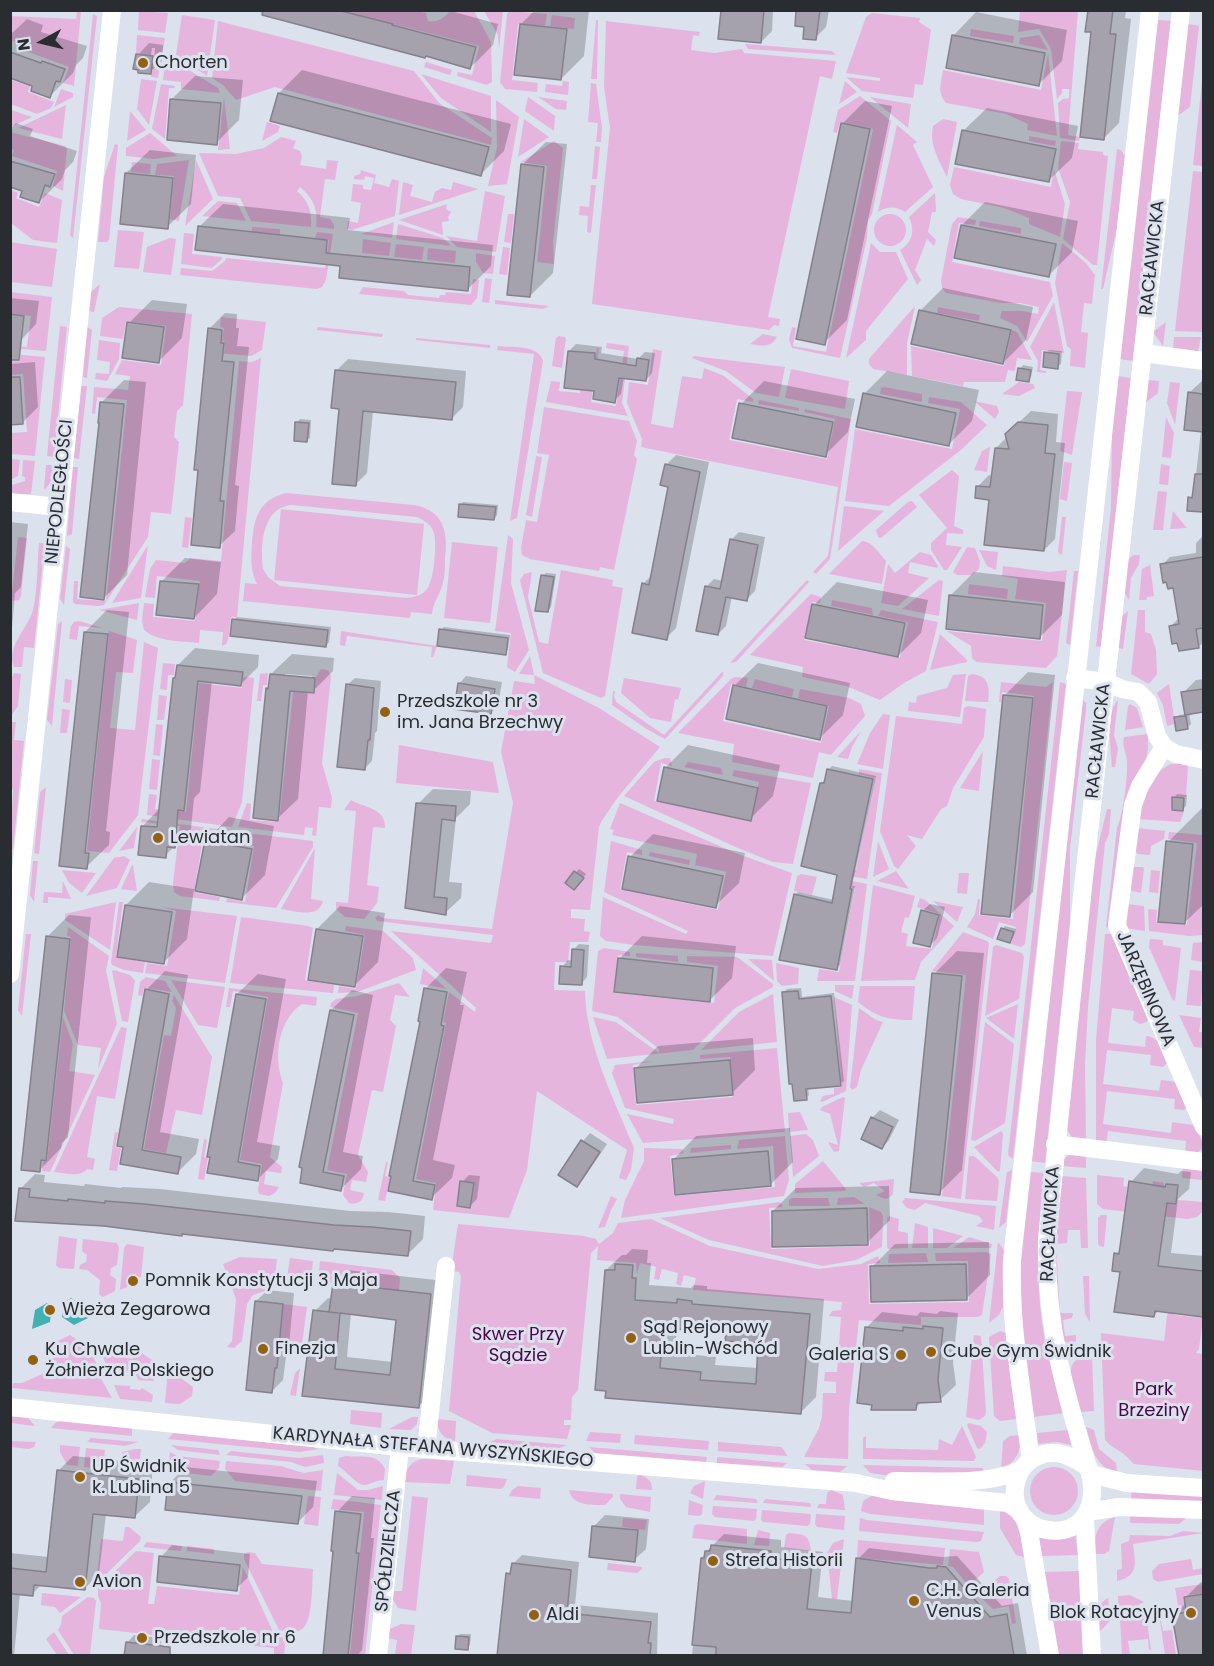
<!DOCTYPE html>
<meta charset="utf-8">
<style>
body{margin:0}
#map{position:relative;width:1214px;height:1666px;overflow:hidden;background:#dbe1ed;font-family:Poppins,sans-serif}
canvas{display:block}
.frame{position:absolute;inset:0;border:12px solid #292c30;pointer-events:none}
.north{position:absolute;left:12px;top:12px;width:60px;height:60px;-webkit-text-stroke:4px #dbe1ed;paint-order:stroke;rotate:262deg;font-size:16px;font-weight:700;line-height:24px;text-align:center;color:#292c30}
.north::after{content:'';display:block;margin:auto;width:21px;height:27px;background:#292c30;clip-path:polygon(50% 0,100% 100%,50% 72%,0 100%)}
</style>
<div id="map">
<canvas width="1214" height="1666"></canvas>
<div class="frame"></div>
<div class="north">N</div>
</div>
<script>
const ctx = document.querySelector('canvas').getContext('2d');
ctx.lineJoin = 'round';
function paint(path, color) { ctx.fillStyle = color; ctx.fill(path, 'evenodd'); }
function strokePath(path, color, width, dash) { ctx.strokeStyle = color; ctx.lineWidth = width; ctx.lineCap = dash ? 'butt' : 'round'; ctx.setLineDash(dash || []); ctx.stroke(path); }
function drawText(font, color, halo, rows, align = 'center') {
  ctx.font = font + ' Poppins,sans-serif'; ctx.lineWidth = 6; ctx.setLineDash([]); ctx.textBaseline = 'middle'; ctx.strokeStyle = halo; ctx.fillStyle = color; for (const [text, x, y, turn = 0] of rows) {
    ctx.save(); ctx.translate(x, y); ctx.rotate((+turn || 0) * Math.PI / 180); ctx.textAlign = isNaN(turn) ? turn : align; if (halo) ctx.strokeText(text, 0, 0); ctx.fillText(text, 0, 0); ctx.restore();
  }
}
const green = new Path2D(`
 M77,11H81L74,86L63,83L69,67L23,50L25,45L11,40L10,16L76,19Z
 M139,11L168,13L165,33L138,30Z
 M342,11H416L426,13L428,21C437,23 444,18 450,11H474L491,42L492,82L487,85L457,76L458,72L472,75L479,46Z
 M484,11H503L499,49L498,35Z
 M510,11L547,14L545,26L518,24L512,80L538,83L537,92L505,89L500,82L507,14Z
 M1020,11H1078L1068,135L1080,137L1079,141L1060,138L1058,103L1063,99L1069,98V89H1062V93L1057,99L1051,49L1039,29L1018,32Z
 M872,13L920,18L919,22L931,30L923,85L915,84L913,98L862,91L846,77L880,81V78L846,73L866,17Z
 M93,14L97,16L73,238L70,235Z
 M182,15L215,20L207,76L176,55Z
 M552,15L575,18L574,29L550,26Z
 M596,20H598L597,79H591Z
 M1157,20L1171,21L1133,361L1119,359Z
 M218,21L414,71L439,103L492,138L491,145L275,87L236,100L224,86L212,78Z
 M606,21L700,32L699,36L693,35L691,50L714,53L742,49L744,53L836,61L832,79L820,76L768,317L780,319L779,326L774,325L769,330L592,304L610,128L604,87Z
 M1188,24L1199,26L1190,107L1177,116Z
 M971,29L1014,36L1013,43L970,36Z
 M137,35L165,38L158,78L151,77L153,56L136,53Z
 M1039,35L1048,50L1019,44L1020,38Z
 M745,44L832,51L836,55L748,49Z
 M1048,53L1057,136L1027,130L1028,124L1006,114L946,103C937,92 941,84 943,70L1041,90Z
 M166,56L218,88L220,93L181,89V82L163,80Z
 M426,62L452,70L450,75L424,67Z
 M1203,73L1204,166H1203L1193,165Z
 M421,74L491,96V132L441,98Z
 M141,79L157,81L149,125L137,109Z
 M11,80L30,86L28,92L54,102L51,108L37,114L11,104Z
 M563,81L569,82L568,95L545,92L546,84L562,86Z
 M845,81L857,92L839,104Z
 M591,83L596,84L602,128L601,142H596L598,123L588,122Z
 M161,84L175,86L174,88H169L165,139L152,129Z
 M61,89L73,93V97L54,107Z
 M860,96L891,121L872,214L868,221L867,238L840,358L792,348L789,340L792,327L796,328L793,346L826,352L873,129L840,122L837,133L833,132L838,110Z
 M224,97L230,149L218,150Z
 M528,97L555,116L554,131L525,111Z
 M538,97L567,101L566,110L556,109Z
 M870,97L911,104L908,128Z
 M496,100L519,117L507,184L488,186L497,147Z
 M66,105L62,139L18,128Z
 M10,110H11L32,117L13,126L11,125Z
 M130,111L146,130L127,141Z
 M524,119L549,137L518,157Z
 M943,119L957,122L947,177C939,160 929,145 933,126Z
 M267,122L280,126L278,132L262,141Z
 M897,125L917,142L913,145L933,187L905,212C897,206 886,206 878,212Z
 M10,132L65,146L67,148L63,191L53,186L57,171L12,156L14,150L11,149Z
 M150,133L177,156L154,159L126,156V148Z
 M1029,136L1056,141L1055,146L1029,141Z
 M281,137L296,141L293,148L300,151L302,156L300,165L326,169L327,160L338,161L335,180L325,179L320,217L330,219L334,225V229L316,227C318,209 314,199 300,187L297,191C309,202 312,211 311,227L251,221L240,198L218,196L199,153L236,154L264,148Z
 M554,141L563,148L553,242L554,264L537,262L547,166L521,162Z
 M1061,141L1079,143L1078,149L1103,152V155L1108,156L1097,265H1093L1063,239L1070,202L1058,168Z
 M115,144L118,145L109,240L107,242H98L104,177Z
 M595,146L600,147L597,179H592Z
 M1117,149L1121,150L1125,156L1117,228L1103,289H1101Z
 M189,160L179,221L170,219L174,176L155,175L157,164Z
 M196,160L213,199L185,226Z
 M132,162L151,164L150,174L131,172Z
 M954,167L1051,187L1054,169L1065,204L1060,237L1029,224V218L1004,208L961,199L953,194L950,185Z
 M361,170L376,175L374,183L389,187L392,179L399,181L395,216L352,230L347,229L348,221L358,223L361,203L351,201L353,184L363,185V189L371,190L374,178L365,176L364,180L354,179V176L360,174Z
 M1193,171L1203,172V323L1202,332L1175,331Z
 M403,182L413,185L410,196L432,202L435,192L442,188L451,190L453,182L478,189L399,215Z
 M591,185H596L591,233L587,232L588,216L579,215L580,206L589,207Z
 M11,190L18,193L16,198L39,207L45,193L62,200L57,243L33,240L11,223Z
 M485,191L505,196L496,252L457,247L446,236L477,241Z
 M935,193L936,212H932L928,232L936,240L934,246L927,239L915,270L921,280L917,285L900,250C913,242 915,230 909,217Z
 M218,201L237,203L246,221L202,216Z
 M447,204L446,209L451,212L448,217L449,221L442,222L443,235L399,220Z
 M508,214H514L511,243L504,242Z
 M874 230a16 16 0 1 1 32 0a16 16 0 1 1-32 0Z
 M958,217L976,220L975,225L959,223L952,262L1050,282L1053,296L1027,342L1017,326L1000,318L1002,311H1022L1038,314L1039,307L1020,303H1000L946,293L942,288L941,281L952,224Z
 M980,221L1021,228V234L979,226Z
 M394,222L392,238L361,234Z
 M398,224L443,238L451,246L396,239Z
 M252,227L280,229V234L252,232Z
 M118,230L144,232L139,269L114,267Z
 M317,232L333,234L326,280L322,287L317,289L180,275L181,268L212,271L225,261L226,258L325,268L329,240L315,238Z
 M184,233L194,234L192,254L222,257V259L212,268L181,264Z
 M170,238L176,239L171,275L143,272L147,247Z
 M363,239L391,243L389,256L362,253Z
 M10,242L57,249L52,287L11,282Z
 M871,243L880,252H896L908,279L866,331V340L846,358Z
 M1062,243L1086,263L1095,275L1092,304L1084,303L1081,332L1088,333L1085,368L1070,366L1071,349L1067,346L1055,283Z
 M396,244L424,247L422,260L394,257Z
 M503,247L510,248L507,275L499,274Z
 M428,248L456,251L455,263L427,260Z
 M476,253L495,256L493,274L483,273L476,262Z
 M485,278L492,279L489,303L482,302Z
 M473,279L479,280L477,298L471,305L359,294L363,287L404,291L408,295L439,298L440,295H445L446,292L471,294Z
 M100,284L94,312L88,311L91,292Z
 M11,292L52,297L46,351L11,348V346L27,347L31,316L11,314Z
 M495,300L549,306L543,309L495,304Z
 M1054,302L1064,353L1042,350L1040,370L1046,371V373L1037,372L1038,361L1030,347Z
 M915,306L907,343V375L873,369L869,364V359Z
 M119,307L192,314L183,405L177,411L174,437L179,442L171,514L151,512L148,537L104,605L97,606L75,604L73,602L74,581H78L77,599L106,601L127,400L97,397L95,414L92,413L94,387L128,390L130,376L115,374L122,360L161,365L166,326L126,321L123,339L100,336L102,318Z
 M938,307L980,315L979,321L937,313Z
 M221,317L266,322L262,350L251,356L218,353V352H224L225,342L222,341L224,328L220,327Z
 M1166,322L1163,346L1153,332Z
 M60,326L67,327L54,457L47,456Z
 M87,327L92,330L87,378L83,377Z
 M318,327L383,334L382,337L317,330Z
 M1012,330L1017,332L1032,360L1017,358L1015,371L1008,370L1005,382H964L963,386L912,376L911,346L1004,366Z
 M763,334L777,337C771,348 761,346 750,344Z
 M559,336L565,337L566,339L562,368L552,366L556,338Z
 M1174,337H1201L1198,352L1173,350Z
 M416,338L490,345V348L416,340Z
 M99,340L120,343L119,359L107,381L95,379L96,373L109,374L110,362L97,360Z
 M607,343L629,346L622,403L628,416L546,402L551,381L560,382L559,391L580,393L583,372L594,373L597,348H599L591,402L616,406L624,351L606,348Z
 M498,346C513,348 538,344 543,361L517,518L510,521L534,354L497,350Z
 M653,349L662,351L651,424L673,428L682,376L702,379L704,368L724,376L753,399V402L737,399L729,440L827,459L835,419L804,412L805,409L851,419L830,559L816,574L813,572L828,556L838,487L641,447L642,439L627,403L629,382L648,385Z
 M11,354L45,357L35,456L11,454L10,433L27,432L23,374L11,375Z
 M694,356L785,367L779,397L756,393L726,371L692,358Z
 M261,358L237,617H231L228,640L226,644L222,646L223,632L200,630L199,643C181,641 158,642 144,630L142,621L144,603L154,604L153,617L195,621L200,581L157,576L155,598L145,597L150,569L156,560L185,563L190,558L221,561L239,361L252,362Z
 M791,369L849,381L845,409L785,398Z
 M1117,376L1131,378L1101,647L1096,646L1111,508L1112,431Z
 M1148,380L1159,381L1158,393L1145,403Z
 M1019,382L1033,384L1035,388L1019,396L1002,394Z
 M1170,382L1180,383L1175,425L1167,403Z
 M81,386H87L79,459L74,458Z
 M884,387L922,394V402L880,394L881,388Z
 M1067,391L1082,392L1072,455L1060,451Z
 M929,397L961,402L987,425L962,449L889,506L845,501L855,429L952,449L960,409L928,403Z
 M759,400L799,408V411L758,404Z
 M974,401L997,406L999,412L995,419Z
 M544,407L629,421L637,441L634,455L637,459L614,570L600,567L599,571L530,559L522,555L521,548L526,520L537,522L549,455L537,453Z
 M1166,417L1174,433L1171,458L1162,457Z
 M990,447L987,472L974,470L982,451Z
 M536,456L542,457L532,517L526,515Z
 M11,459L20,460L18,476L11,480Z
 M23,460L35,461L31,494L12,495V485L25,481V477L22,476Z
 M1064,462L1072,463L1067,501L1060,499Z
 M1161,464L1170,466L1168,485L1159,484Z
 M46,465H53L52,481L44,490Z
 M73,467H78L72,534L67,536Z
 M952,470L959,476L954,526L963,530V534L947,533L946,545L962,547L947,570H944L931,550V543L947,528L919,495Z
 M1158,491L1167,492L1163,530H1153Z
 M286,493L414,505C445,511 448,533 445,559C445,567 445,576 443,583C440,595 433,602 432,614L411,612L410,618L243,601L245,583L257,584C250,570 251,558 252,543C254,517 259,500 286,493ZM291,505L417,517C425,521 431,524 434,533C437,543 434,581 427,589C422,596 414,597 406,598L280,586L268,577L263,569C260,546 262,508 291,505Z
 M912,501L917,507L881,538L878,537L876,530L908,502Z
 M844,506L884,511L838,551Z
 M281,509L424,524L417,595L274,580Z
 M1173,511L1187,528L1170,529Z
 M185,517L192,518L188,548L182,547Z
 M1062,517H1066L1062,555L1058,552Z
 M508,535L513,539L511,583L529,650L515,672L507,667L511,633L495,631Z
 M18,537L27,538L21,596L19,600L11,601Z
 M862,541C873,542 879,553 886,561L882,584L829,574Z
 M452,542L498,547L490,623L444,618Z
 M39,543H45L34,648L24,647L22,667H14C6,645 28,629 33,610C38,588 37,565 39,543Z
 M148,545L141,598L112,603Z
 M66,546L70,549L64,605L60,599Z
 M967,547L975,548L980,561L979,569L972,575H957L953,572Z
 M979,550L998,552L996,570L987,566Z
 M920,552L931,555L938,566L937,568L910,562L908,573L929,578L898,606L881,603L888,564L895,573Z
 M1133,555H1140L1139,564L1131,578L1129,600L1124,592L1128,560Z
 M1150,565L1154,596L1147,597L1146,600H1139L1142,569Z
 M1003,566L1050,572L1067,570L1057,656L1046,668L976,662L972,658L971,646L947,631L1042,641L1046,603L1015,599L1018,579L1002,576Z
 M561,570L613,580L612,586L623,588L605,696L601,698L543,673L520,580L524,574L532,572L528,597L539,642L548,644Z
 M1074,571H1078L1070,645L1066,643Z
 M807,580L809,582L736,662L730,663Z
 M939,580L943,581L939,616L902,609Z
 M969,584L1008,589L1007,599L968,594Z
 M811,594L821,597L820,603L812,602L804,640L900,658L908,622L878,616L881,610L938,622L926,671L904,683L880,700L846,686L802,677L803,667L750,655Z
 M832,600L872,608L873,615L831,606Z
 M139,603L137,620L99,610Z
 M1138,610H1145V632L1151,634L1156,650L1157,674L1149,684L1131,674Z
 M1128,611L1123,649L1118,648L1122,616Z
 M62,621L52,726L47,720L58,624Z
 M79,621L103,628L79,626L77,640L69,639L71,626L74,622Z
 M109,631L137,640L133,673L116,672L110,728L135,730L144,642L158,648L138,815L109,853L87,851Z
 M341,631L437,646L433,657H431L432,647L347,636L345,646L340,645Z
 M940,634L967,660V662L930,670Z
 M530,656L534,675L599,708L660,747L618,797L601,822L599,827L590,910L571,909V918L585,919L584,931L590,932L588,942H570L568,962H555L554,990L585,991C586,1045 614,1099 634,1148L631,1170L626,1180L619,1178L627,1150L537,1091L527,1170L509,1218L433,1210L436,1183L416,1179L446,1023L443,1022L449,992L475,1012L476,1008L391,931L491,943L493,935L377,921L375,918L378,915L383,918L492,929L513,803L501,752L514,681L535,684L534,675L519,674Z
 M163,663L175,664L174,675H168L167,690L160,689Z
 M321,669L328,670L331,676L322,763L332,798L331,808L319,807L316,836L312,835L313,828L305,827L304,835L238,827L247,803L251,804L250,820L279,822L293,692L314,694L316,677Z
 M723,671V676L665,739L645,728L612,705L613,691H615L614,696L616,702L664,735Z
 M14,673L21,674L18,706L11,716V680Z
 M268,673L267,685H263L261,701H257L260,674Z
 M966,674L960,717L908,711L909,702L916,703L917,696L947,688L953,675Z
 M972,674C989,676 990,687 988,702L965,701L968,676Z
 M243,677L254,678L242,802L232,827L147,815L149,794L157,795L155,809L186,812L199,683L242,688Z
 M735,677L748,678L746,687L731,684L723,721L821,743L829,706L798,698L800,689L849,698L861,704L865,716L831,755L819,752L813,778L732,762L734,744L678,733L731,679Z
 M624,678L681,688L678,700L675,699L671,722L650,718L621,693Z
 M65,679L72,680L70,703L63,702Z
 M755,679L794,689L792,697L752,688Z
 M1001,682L1046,687L1053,682L1025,944L1021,947L1011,944L1016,927L999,922L993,939L967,927L975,914L978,899H980L979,915L1013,919L1034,696L1002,692L1001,702H999Z
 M1060,682L1066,684L1013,1159L1008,1155Z
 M1169,684L1175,724L1167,726L1163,705L1157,693Z
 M159,695L167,696L164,720H157Z
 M1083,700L1086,703V710L1070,849V923L1045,1163L1031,1161Z
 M1118,700L1114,735L1118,749L1115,767H1112C1111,749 1105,713 1118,700Z
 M1130,704L1137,708L1143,727L1125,730L1128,706Z
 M968,706L986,709L984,737L953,788L947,806L941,809L922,839L907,835L916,846L898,869L894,866L880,831L896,716L962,724L964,708Z
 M62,709L70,710L67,733H60Z
 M883,714L890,715L883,769L857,764L870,733Z
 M12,722H16L14,740L24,741L13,849H10L13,791L10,781V725Z
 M156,724L163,725L160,756L153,755Z
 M861,731L852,747L848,759L837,757Z
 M1148,734V749L1111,928L1106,927L1117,828C1123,815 1128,776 1127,761C1126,751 1122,748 1124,737Z
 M399,745L493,762L499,793L396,783Z
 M983,751L979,791L960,788Z
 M665,758H670L672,766L661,763L654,801L750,821L759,782L732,776L734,770L811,783L793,864L773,862L740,849L624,796L654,762Z
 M152,759L160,760L157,790L149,789Z
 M688,762L721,768L723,775L684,767Z
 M1172,764H1188L1186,797H1172L1171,810L1184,812L1180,822L1138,819C1138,801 1155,768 1172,764Z
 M859,769L882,773L867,879L838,874L839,867L856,870L875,778L859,774Z
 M46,787L39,854L34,853L40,792Z
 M351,800C361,807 386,807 385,828L373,827L367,885L379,887L377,903L364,919L345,917L336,909V902L348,903L356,811L344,810Z
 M620,803L738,854L792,873L773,956L634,945L606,941L600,936L603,897L686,934L688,931L604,892L611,841L642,850V855L627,852L620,889L718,910L726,872L695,865L697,854L612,835L614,830L610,829Z
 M1107,809H1111L1109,834L1105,843L1088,1007L1085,1065L1086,1142L1073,1139L1066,1128L1093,867Z
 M142,819L232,831L231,843L203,838L194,892L220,897L219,901L180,896L174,892L173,883L180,826L141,822Z
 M137,827L134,848L119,851Z
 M1137,828L1165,831L1164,839L1151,846L1150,855L1138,854L1133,849Z
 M237,832L313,841V847L276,908L226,902L227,898L245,902L254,846L235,843Z
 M1169,832L1203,835V935L1189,936L1149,931L1148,909L1157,910L1156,922L1187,925L1197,843L1168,839Z
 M878,841L889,869L873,877Z
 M315,848L311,899L323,901C319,919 295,911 281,909Z
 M650,852L690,860L689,865L649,856Z
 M124,856L130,860L117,888L86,896L114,858Z
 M33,861H38L34,902L30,895Z
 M132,865H133L137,891L121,889Z
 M1133,867H1143L1144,869L1141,893L1128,890Z
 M62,870L96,873L82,893L69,883Z
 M1151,870L1160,871L1158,893L1149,892Z
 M896,871L909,889L877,881Z
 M959,873H969L967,894L957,893Z
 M801,874L817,877L812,895L794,891L797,876Z
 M837,878L867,884L855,981H817L819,969L839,972L855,888L836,884Z
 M63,881L71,899L48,897V903H43L44,892L62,893Z
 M873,885L915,896L909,918L905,917L901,932L908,934L906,946L932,949L940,914L917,907L920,898L925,900L954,926L921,962L915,980L861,981Z
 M933,901L963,907L957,922Z
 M116,902L110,950L65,920V914Z
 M119,902H123L116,957L145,962L143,973L124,970L112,965L111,962Z
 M1127,904L1144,906L1145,931L1123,928Z
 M161,907L237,916L225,983L145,973L147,963L167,966L176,911Z
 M241,917L308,926L313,928L305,980L334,985L333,993L230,983Z
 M346,926L383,931L413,958L416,970L357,992L338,993L339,986L356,989L365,935L345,931Z
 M68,927L109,956L106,970L117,1024L98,1069L101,1048L78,1045L64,1011L71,937L67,936Z
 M963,932L987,941L989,943L961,1199L942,1196L966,975L932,971Z
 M26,934H31L22,1016L18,1010Z
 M1105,934H1112L1148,1017L1147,1022L1140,1024L1133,1020L1134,1011L1112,1008L1108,1043L1145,1047L1146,1036C1160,1037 1162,1051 1167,1063L1163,1067L1150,1065L1151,1055L1107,1050L1103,1084L1159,1091L1161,1080L1176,1082L1187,1107L1184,1110L1174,1109L1175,1099L1107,1091L1103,1124L1171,1133L1172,1122L1193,1125L1195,1127L1203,1143V1148L1198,1152H1185L1186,1141L1108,1131L1106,1144L1096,1143V1040Z
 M1150,939L1163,940V945L1181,948L1175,1001L1172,999L1149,947Z
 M1203,942V962L1191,960L1193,943Z
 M996,945L1022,953L1024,957L1019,999L985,1016L993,947Z
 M604,948L630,952V956L618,955L614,993L714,1003L718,966L687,962V956L737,957L773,984V987L735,1008L693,1050L607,1059L593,1017L616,1022L659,1053V1049L618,1017L592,1011L598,951Z
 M636,953L678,956V962L636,957Z
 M748,959L772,960L774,981Z
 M776,963L799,968L798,984L782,986L777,981Z
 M423,968L447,989L420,984Z
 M114,970L130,975L135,981L128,1022L122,1021L112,971Z
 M1190,970L1203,971L1201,1006L1186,1005Z
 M146,977L165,981L172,992L144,988L142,996L138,995L140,982Z
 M171,980L225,987L217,1028L198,1025Z
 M399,983L410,997L395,995L390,1020L396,1026L383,1092L372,1090L358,1155L368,1172L366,1182L352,1180L350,1190L364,1193C363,1201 358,1205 349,1203L343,1195L347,1174L327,1170L358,1013L330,1007L331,1003L336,999L357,996Z
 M835,985H854L852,999L835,991Z
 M860,986H915L912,1020C887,1020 877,1017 858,1002Z
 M229,988L317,997L316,1006L302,1004C278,1020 273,1057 283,1083L270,1157L282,1167L281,1173L266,1171L264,1184L279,1187L275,1193L269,1196L259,1194L258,1190L262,1164L240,1160L268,997L233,991L230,1007H226Z
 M773,994L777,1042L701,1050L739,1012Z
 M174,995L212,1057L202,1115L176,1110L166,1153L144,1149L164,1035L171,1036L176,1008L172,1001Z
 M834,997L852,1005L846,1091L822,1102L820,1101L823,1096L834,1094V1088L842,1087Z
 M1018,1004L1014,1039L986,1018Z
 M859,1008L876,1020L883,1022L861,1070L857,1087L852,1090L850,1087Z
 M1179,1015L1201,1018L1199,1032H1203V1048L1194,1047Z
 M63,1017L73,1044L69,1071L95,1075L50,1172L42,1171L43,1162H47Z
 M985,1022L1014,1044L1005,1123L975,1141L971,1140Z
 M121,1027L127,1028L115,1099L97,1096L87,1157L95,1159L93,1170L87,1169C79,1178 65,1173 54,1172Z
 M777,1048L785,1132L643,1143L627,1114L673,1124L674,1119L625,1108L612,1073L615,1065L653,1061L633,1065L636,1105L733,1097L730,1057L700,1059V1055Z
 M843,1097L845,1098L839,1151L834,1152L828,1142L838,1145L830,1114L820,1110L822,1107Z
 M800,1112L808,1130L789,1132L788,1113Z
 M1001,1131L1003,1134L1000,1171L998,1172L974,1147Z
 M115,1132L118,1133L115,1147L121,1148L117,1171L109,1170Z
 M806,1134L813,1140L819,1156L793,1177L790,1136Z
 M785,1136L789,1180L784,1196L621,1218L625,1200L644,1161V1148L682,1149L684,1153L670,1156L674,1196L775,1187L773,1146L737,1149L739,1140Z
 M204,1139L207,1140L204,1157L208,1158L204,1180L198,1179Z
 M731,1145V1149L690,1153L691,1148Z
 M1072,1153L1086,1155V1168L1062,1166L1063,1160Z
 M969,1156H974L997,1177L999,1181L997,1201L965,1199Z
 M823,1161L846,1189L845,1191L795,1193V1184Z
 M386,1162H388L385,1176L390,1177L385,1201L378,1200Z
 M1183,1166L1203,1169V1180L1182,1178Z
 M1012,1170L1006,1222L999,1228L1007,1172Z
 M1029,1172L1044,1173C1040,1213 1036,1253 1039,1292C1041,1334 1052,1374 1064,1413L1034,1417L1022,1319L1020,1268Z
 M1097,1175L1124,1178L1123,1186L1127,1187L1126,1195L1150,1199L1153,1181L1164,1183L1162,1203L1177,1205L1178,1200L1203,1202V1211L1197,1217L1187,1219L1103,1209L1097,1204Z
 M1061,1176L1086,1178L1088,1248H1081L1080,1230H1068L1067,1243L1056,1244L1060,1313H1073L1072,1318L1063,1320L1065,1336L1076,1335V1341L1071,1344L1064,1341L1056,1294L1055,1243Z
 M894,1179L893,1194C887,1201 884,1199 876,1195L885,1191L874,1183L864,1187L859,1183Z
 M611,1196L617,1199L611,1210L605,1227L598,1228Z
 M854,1197L865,1204L837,1205L838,1198Z
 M792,1198H828L830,1206H789V1200Z
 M905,1198L996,1206L994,1230L976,1226L983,1221L979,1216L925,1203L915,1210L907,1208L902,1202Z
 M780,1202L783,1207L769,1208L771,1249L870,1246L869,1207L881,1212L883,1216L882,1247L856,1260L823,1266L709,1240L660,1218Z
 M1101,1215H1107L1104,1247L1099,1246L1098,1243V1218Z
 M889,1216L899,1219L898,1231L908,1233V1248L888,1249L887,1247V1218Z
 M651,1219L710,1246L818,1269L861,1264L878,1256L880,1263L868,1264L869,1304L969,1302L968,1261H936L935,1253L986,1252L991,1254L982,1315L977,1317H921V1325L859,1320L849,1409L848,1459L804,1457L819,1428L822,1417L823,1393H836V1382L824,1381L825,1372H837L841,1317L829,1316L832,1311L841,1310L842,1302L693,1290L696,1278L684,1275L681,1286L676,1284L678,1273L662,1269L659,1280L654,1279L656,1267L640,1263L637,1274L636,1263L597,1260L598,1246L591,1253L578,1390L572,1397L571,1420H564V1425H571L567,1439L492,1433L449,1411L461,1276L459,1272L451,1271L458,1224L584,1236L596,1239L599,1244L613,1233L618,1223Z
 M915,1223L928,1227V1248H912Z
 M933,1228L963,1236L947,1248H933Z
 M59,1236L77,1239L74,1269L59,1268L56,1265Z
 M969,1237L992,1244L991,1248H953Z
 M83,1239L117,1243L119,1248L117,1265L111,1268L110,1275L116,1279L115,1291L103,1297L99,1294L100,1280L87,1270L79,1269L80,1265L86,1262L87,1255L82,1251Z
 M998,1242L1004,1250L1003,1307L999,1315L989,1323Z
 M127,1244L144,1247L141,1277L129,1276L127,1287L120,1290L124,1248Z
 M926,1253L928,1262L888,1263L889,1254Z
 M240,1257L277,1259L274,1288L253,1295L247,1304L242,1341L234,1348L227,1347L232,1341L236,1299L223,1264Z
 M290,1258L313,1261L311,1280L287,1277Z
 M320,1261L392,1270L400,1278L399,1291L318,1281Z
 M1083,1276H1089L1090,1322L1085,1314Z
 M1171,1283L1177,1284L1174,1315L1203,1318L1199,1349L1196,1353L1203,1354V1471L1134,1464L1124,1454L1110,1445L1105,1440L1101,1333L1164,1341Z
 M283,1304L307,1307L301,1351L289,1356L283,1350L279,1349Z
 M1000,1331L1006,1333L1017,1419L1000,1421L994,1416L989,1337Z
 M70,1335L85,1345H88L100,1372L99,1375L112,1398L12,1388L13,1383H22L47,1372L50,1345Z
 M974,1335L981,1336L986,1412L985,1416L979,1420L966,1417Z
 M110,1344L127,1358L133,1359L134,1353L139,1351L156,1363L154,1381L138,1380L135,1372L127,1371L122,1378L111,1377L100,1349Z
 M1092,1355L1094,1411L1081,1412C1078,1401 1065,1371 1074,1362C1078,1357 1086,1356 1092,1355Z
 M300,1368L296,1396L290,1395L295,1373Z
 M168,1369L193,1387L192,1396L180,1404L165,1403Z
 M114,1385L130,1386V1389L140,1390L142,1388L153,1395L152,1402L120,1399Z
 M351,1410L382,1413L381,1428L350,1424Z
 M10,1416L28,1418L35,1426L11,1423Z
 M412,1417H418L417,1424L411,1430L389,1429Z
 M437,1419L456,1421L455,1441C443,1440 437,1430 437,1419Z
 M61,1421L132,1428V1436L51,1428L55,1423Z
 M969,1423L981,1426L987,1432L985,1443L980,1449L977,1448L967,1425Z
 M962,1426L976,1457L974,1461L863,1459V1438L866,1436V1448L938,1450L939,1439L952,1445Z
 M1086,1427L1094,1430L1099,1449L1116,1463L1117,1472C1094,1467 1092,1447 1086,1427Z
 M1068,1430L1071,1445L1057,1442L1038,1444L1037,1433Z
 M590,1432L621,1434L620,1443L586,1441Z
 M173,1433L314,1447L318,1449L300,1452L168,1439Z
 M635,1435L709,1441L708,1450L634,1444Z
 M1020,1435C1021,1452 1017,1461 1001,1470L1003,1441L1010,1436Z
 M91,1438L138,1442L125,1446L87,1442Z
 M497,1439L567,1445L557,1449L484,1444Z
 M10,1441H11L36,1442L34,1447L29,1449L11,1447Z
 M718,1442L781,1447L784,1450L787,1456L718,1451Z
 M60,1445L80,1447L78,1466L67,1465L60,1452Z
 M171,1445L218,1450L220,1455L178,1450Z
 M589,1447L707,1457L706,1462L595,1453Z
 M86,1448L105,1450L104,1459L109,1460V1465L113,1470L84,1467Z
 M135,1449H141L139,1466L150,1467L149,1474L120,1470L124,1468L125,1459L122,1456V1452Z
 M231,1451L299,1458L323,1455L324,1463L305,1467L291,1462L226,1455Z
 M170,1452L177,1456L220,1461L219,1468L211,1476L168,1471Z
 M346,1456C360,1458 377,1452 385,1469L384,1480C377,1480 371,1484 365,1485C357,1486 346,1470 338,1466L339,1458Z
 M717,1457L787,1463L782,1467L717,1463Z
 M428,1459L454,1461L450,1484L403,1482C407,1467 411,1459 428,1459Z
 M226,1461L281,1466L303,1473L323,1470L321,1491L235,1481L225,1469Z
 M805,1464L847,1466L840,1472L812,1470Z
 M863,1465L982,1468L985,1472L891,1476L870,1473Z
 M1030 1491a24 24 0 1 1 48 0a24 24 0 1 1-48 0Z
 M337,1473L358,1490H368L383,1486L382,1500L334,1495Z
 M467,1475L507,1479L504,1487L501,1489L466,1486Z
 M639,1475C647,1476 653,1482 652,1490L636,1489L637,1477Z
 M705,1481L703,1499L690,1493L694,1486Z
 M518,1486L541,1488L540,1499L509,1496L512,1490Z
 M569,1490L613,1494V1497L605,1505C591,1505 572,1506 569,1490Z
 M831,1490L843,1495L845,1510L817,1508L819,1504H826L827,1493Z
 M1132,1490L1204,1495L1203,1501L1131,1499Z
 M620,1494L651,1497L650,1512L626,1507L620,1499Z
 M717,1495L756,1499L758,1503L713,1500Z
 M873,1495L984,1508V1525L870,1514L861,1511L863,1501Z
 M308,1496L321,1497L318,1526L304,1524Z
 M412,1496L428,1498L416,1611L398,1608L392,1598V1591H402Z
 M333,1499L381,1505L365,1655H350L364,1512L331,1509Z
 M765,1499L810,1503L811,1507L763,1503Z
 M689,1500L703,1505L702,1514L700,1516L688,1515Z
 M713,1506L757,1509L756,1519L754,1521L715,1517L712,1514Z
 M762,1510L811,1514L810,1524L807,1526L763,1522L761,1519Z
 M1000,1510C1021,1517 1021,1538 1024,1557L1016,1555L1000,1528Z
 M816,1514L845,1516L844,1530L817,1527L815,1524Z
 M1130,1516L1188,1517L1179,1524L1132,1523L1130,1522Z
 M1115,1517L1109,1551L1104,1554H1095C1094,1536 1096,1523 1115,1517Z
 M623,1518L647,1520L645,1530L622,1527Z
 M860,1518L867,1520L984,1532L981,1541L976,1542L859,1531Z
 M698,1524L747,1529V1544L692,1538L694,1526Z
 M125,1527H129L141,1537L140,1541L96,1584L101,1539L123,1541Z
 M758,1530L770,1533L769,1546L754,1545Z
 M1183,1531L1203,1533L1133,1544C1135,1562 1140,1576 1117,1581V1570L1122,1569L1121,1544L1129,1541L1130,1535L1170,1536Z
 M789,1533C804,1535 809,1533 811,1551L784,1548L786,1535Z
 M1075,1534L1078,1555L1042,1556L1039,1540L1040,1537L1057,1539Z
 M844,1539L837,1599H832L827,1553L833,1543Z
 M858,1540L945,1548L943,1565L857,1558Z
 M147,1542L182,1546L181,1551L143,1547Z
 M187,1546L214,1549V1554L187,1551Z
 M950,1549L979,1552L984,1572L969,1586L953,1567L948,1566Z
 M136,1551L154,1553L148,1604H154L157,1586L239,1595L243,1567L275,1636L286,1638L284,1655H274V1648L99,1629L101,1603L98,1596V1588Z
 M248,1552L255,1553L262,1564L313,1569C312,1582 313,1623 302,1629C295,1634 286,1631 279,1630L244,1559V1554Z
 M1191,1559L1193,1570L1203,1568V1574L1158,1582L1153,1579L1152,1571L1159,1564Z
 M608,1563L642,1567V1569L637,1573L607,1570Z
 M1079,1571L1084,1655H1058L1044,1572Z
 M1000,1576H1006L1009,1579L1016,1623L1012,1624L1009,1606L993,1609L978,1595Z
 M1203,1584V1593L1183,1596L1185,1610L1179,1611L1175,1588Z
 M42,1593L81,1597L60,1613L55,1607L41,1605Z
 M1130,1595L1144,1602L1119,1615L1118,1596Z
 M88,1597L94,1598L96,1601L90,1655H74L58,1630L61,1625L62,1616Z
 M1108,1598L1110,1621L1099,1632C1099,1619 1095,1604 1108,1598Z
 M1157,1600L1163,1631L1172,1630L1176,1655H1165Z
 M1145,1607L1151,1650H1149L1148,1639L1128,1641L1130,1655H1122L1120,1619Z
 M401,1624L415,1625L411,1655H395L397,1640L387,1638L388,1630Z
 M54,1632L69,1655H57L46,1639Z`);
const water = new Path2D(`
 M71,1298L94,1315L74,1325L62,1317L64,1302Z
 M47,1303L52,1308H49V1312L51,1313L50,1322L32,1329L35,1310Z`);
const shadow = new Path2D(`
 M252,10H447L498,24L493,45L470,68L426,55L425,56Z
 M535,10H589L584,56L561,79L521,24Z
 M722,10H773L772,31L761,42Z
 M797,10H829L826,27L815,38Z
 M1089,10H1126L1125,18L1131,19L1119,123L1104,138Z
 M976,12L1067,30L1062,61L1039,84L953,36Z
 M27,19L43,25L41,32L87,46L83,58L76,65L73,73L50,96L34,85L10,77V35Z
 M149,43L163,45L162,61L150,72L138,55ZM152,48H155L154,62H150Z
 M302,70L511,124L504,151L481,174L279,93Z
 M195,76L243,80L239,120L216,143L172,99Z
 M865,101L892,106L847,320L824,343L842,124Z
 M987,108L1078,126L1072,158L1048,181L963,131Z
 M16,123L33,129L30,136L77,151L73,162L65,170L62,179L39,202L24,190L10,185V129Z
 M546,142L567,144L553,273L530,296L522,165Z
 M150,150L196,155L191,204L167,227L126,173Z
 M985,202L1078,221L1072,252L1049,275L962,225Z
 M223,204L350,218L348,230L493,245L491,266L467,290L342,265L199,227Z
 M943,288L1033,307L1026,340L1003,363L920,311Z
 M10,298L39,301L36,324L21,340L10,339Z
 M152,300L187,304L182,338L159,361L129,323Z
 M225,313L237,314L236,328H239L237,346L249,347L235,485L239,486L235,531L219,546L209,329Z
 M576,344L602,347L601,353L638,359L645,352L655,353L652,373L646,380L624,377L621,394L614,401L569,351Z
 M1049,350L1062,351L1061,364L1057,367L1046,353Z
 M348,359L466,371L463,407L451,419L373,411L367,473L355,485L341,407L337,370Z
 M35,362L38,407L23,422L10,424V364Z
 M1023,365L1033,367L1031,377L1028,380L1020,369Z
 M887,371L979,390L972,421L949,444L864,394Z
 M1204,379V511L1188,509L1190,498L1194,493L1201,430L1189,393Z
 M124,380L146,382L127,575L104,598L101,403Z
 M764,381L855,399L848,432L825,455L741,404Z
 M1031,411L1058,414L1056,442L1065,443L1055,539L1044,550L977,487L989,475L993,476L996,448L1007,437L1006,435Z
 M300,419L311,420L310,438L306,441L297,422Z
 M676,455L709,462L676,628L666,638L643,584L652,575L670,486L666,465Z
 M463,502L498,505L497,515L494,519L460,505Z
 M10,522L28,524L21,587L15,593L10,651Z
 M739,532L765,537L755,591L747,599L732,596L726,626L718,634L706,587L714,579L723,581L731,540Z
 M1204,535V642L1198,647L1171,626L1179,618L1174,586L1162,565L1170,557L1196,553V543Z
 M185,558L221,562L217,594L194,618L162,581Z
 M974,572L1065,582L1062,615L1039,638L951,595Z
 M546,573L556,574L551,607L548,611L542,576Z
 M837,582L928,600L921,633L898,656L814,605Z
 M107,610L129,612L106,831L110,832L109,845L86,867L60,864L85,632Z
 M237,617L331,627L329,642L326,646L234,620Z
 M444,627L510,635L508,650L505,653L440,630Z
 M195,648L259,655L258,667L241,684L212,681L200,792L194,798L191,829L165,856L142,827L160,808L178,665Z
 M292,654L334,658L333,671L313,691H308L298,799L277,819L267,689L270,686L271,674ZM285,674L312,676L311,679L285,677Z
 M758,663L850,683L843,715L819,739L734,686Z
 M1028,672L1055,675L1033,892L1010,915L1005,695Z
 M466,676L502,682L498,705L491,713L459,684Z
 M355,678L381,681L377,731L375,733L372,761L364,769L347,685Z
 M1204,679V710L1189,713L1191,724L1187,728L1176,718L1179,715L1186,714L1183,693L1196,680Z
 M688,745L780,765L773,796L750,819L665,768Z
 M832,766L876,776L852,886H855L840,965L836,968L795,895L798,892L834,900L839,873L821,783L826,780L828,770Z
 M433,789L471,791L470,804L456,818L449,882L462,883L461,898L445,913L407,906L418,804Z
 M1177,794L1187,795L1186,806L1183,809L1174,798Z
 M1204,806V904L1184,923L1168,842Z
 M229,817L274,826L265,875L242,898L206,841Z
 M653,834L745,853L739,883L715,906L630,857Z
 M579,869L586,874L578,885L567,882Z
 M149,882L194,889L187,939L164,962L126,905Z
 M930,904L945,907L937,938L930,946L922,911Z
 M340,906L385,913L378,962L355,985L317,929Z
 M69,915L91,917L68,1137L62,1143L61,1148L39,1171L47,937Z
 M1005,926L1016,929L1013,938L1010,941L1002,929Z
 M642,936L736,946L732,978L709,1001L619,959Z
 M579,944L589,945L587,977L581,984L562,967L568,960L572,961L573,950Z
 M957,951L984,953L962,1170L939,1193L934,974Z
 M446,968L467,972L460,1005H464L433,1160L455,1165L452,1178L431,1198L389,1190L422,1021L426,988Z
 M165,971L188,975L160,1132L199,1139L196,1154L177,1173L121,1163L146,990Z
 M258,974L286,979L257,1142L280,1146L278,1159L257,1180L212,1156L237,994Z
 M801,988L802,997L834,993L844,1081L840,1084L808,1088L809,1095L806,1098L784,992L787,989Z
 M352,990L373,995L343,1152L363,1156L361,1169L341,1189L304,1166L331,1010Z
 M753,1038L755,1070L732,1093L635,1069L658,1046Z
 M880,1110L899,1120L889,1140L882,1148L872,1118Z
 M790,1128L793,1162L770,1185L673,1160L696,1136Z
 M590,1133L607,1144L584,1178L577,1185L560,1174L583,1141Z
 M1144,1168L1178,1174L1181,1171L1191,1172L1189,1189L1178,1199L1171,1253L1204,1256V1315L1159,1310L1154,1316L1121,1271L1116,1254L1121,1248L1131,1182Z
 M35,1174L45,1175L44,1182L84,1186L85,1184L121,1188L122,1187L160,1189L350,1211L388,1212L425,1216L423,1239L408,1254L183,1233L181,1235L143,1231V1229L17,1220L20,1189Z
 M469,1175L480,1176L477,1199L470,1206L462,1182Z
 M889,1186L890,1220L867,1243L773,1211L796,1188Z
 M989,1242L990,1275L967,1298L872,1267L895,1244Z
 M632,1249L648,1250L647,1263H651L649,1285L691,1288L694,1285L707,1286V1289L824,1299L816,1397L801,1412L607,1396L606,1270L622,1255H626ZM677,1327L727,1331L760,1342L758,1368L715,1365L716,1357L675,1353Z
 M347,1270L444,1281L432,1393L419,1406L304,1395L315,1311L328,1298L333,1299L334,1284ZM351,1313L398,1319L393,1362L347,1357Z
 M268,1290L294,1293L288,1355L286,1357L283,1380L272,1391L256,1301Z
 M940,1311L958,1313L953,1363L956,1385L940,1400L923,1401L915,1408L867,1327L882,1312L917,1316L920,1312L937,1314Z
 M73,1456L153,1464L150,1502L135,1516L106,1514L99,1574L85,1588L42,1584L32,1594L20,1593L14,1656H10V1553L49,1557L58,1471Z
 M185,1467L317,1481L313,1507L298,1522L170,1483Z
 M352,1496L375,1498L371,1538H374L362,1650L357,1656H324L335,1550L337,1512Z
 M605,1515L649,1519L646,1549L634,1560L594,1526Z
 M724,1534L781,1540V1547L823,1552L818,1597L853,1601L858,1559L869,1548L941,1557L957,1556L1002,1606L1018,1603L1027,1656H692L702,1558L706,1552Z
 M172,1545L250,1554L248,1577L236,1589L161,1557Z
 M522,1555L579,1562L575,1605L658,1613L657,1656H499L508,1574L512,1569L513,1564Z
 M1201,1582H1204V1656H1180L1174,1615L1186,1603L1185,1598Z
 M460,1634H471L470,1645L467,1648L457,1637Z
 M134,1635L161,1638L160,1656L127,1643Z`);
const building = new Path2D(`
 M263,10H337L393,24L392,25L476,47L470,69L426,56L425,58L262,15Z
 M721,10H764L761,43L718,39Z
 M796,10H820L816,40L803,39L804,27L795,26Z
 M1088,10H1113L1110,34H1116L1104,140L1080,137L1091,32H1085Z
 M520,24L567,29L561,80L514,75Z
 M952,35L1045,53L1039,86L946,68Z
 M10,52L41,63L42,61L65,69L60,82L56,81L50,98L31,91L32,86L10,78Z
 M136,54L153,56L151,74L138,73V70L133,69Z
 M278,93L489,147L481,176L270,121Z
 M170,99L221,103L217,145L167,140Z
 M841,123L870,129L825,345L796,339Z
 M962,130L1056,149L1049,182L955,164Z
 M10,161L55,174L50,187L45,185L39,203L20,197L22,191L10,187Z
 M521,164L544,167L530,297L507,295Z
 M125,173L173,178L168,229L120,224Z
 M961,225L1056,244L1049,277L954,258Z
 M198,226L327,240L326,253L470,267L468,291L339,278L340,266L195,250Z
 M919,310L1011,330L1003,364L911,344Z
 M10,314L24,316L19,360H10Z
 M127,322L164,327L159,363L122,358Z
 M208,328L222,330L221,343H224L222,361L234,362L220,501H224L220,548L191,545L198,470H194Z
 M568,351L595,353V359L636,366L637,358L649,360L646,381L619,378L615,403L593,399L594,391L564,388Z
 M1044,352L1059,354L1058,369L1043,367Z
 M1018,368L1031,370L1029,382L1016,380Z
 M335,370L456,382L452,420L363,411L356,486L332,484L339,409L331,408Z
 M10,377H20L23,424L10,425Z
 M1188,392L1203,394V432L1184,430Z
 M863,393L956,413L949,446L856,427Z
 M100,402L124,404L104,600L80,597L99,423H98Z
 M739,403L833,422L826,457L732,438Z
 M295,422L309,423L307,442L294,441Z
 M1018,422L1048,425L1045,453L1055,454L1044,551L984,545L989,500L975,498L976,486L990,487L995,448L1009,449L1005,434Z
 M665,464L700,472L667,640L632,633L642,583L649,585L668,487L660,485Z
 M1195,474H1203V512L1187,511L1188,497L1192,498Z
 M459,504L496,507L494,520L458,517Z
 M730,539L758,545L747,601L726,597L718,635L696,631L705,586L720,589Z
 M1203,557V628L1196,629L1199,648L1179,651L1177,643L1172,644L1169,626L1179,624L1173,588L1168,589L1166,582L1163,583L1160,564Z
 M541,575L554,577L548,612L535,611Z
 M160,581L199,584L194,619L156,615Z
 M949,595L1043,605L1040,639L946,629Z
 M812,604L905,623L898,657L805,638Z
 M232,619L328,630L326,647L230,636Z
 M439,629L508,638L506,655L437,646Z
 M84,632L108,634L85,853H89L87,869L59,866Z
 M177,665L243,672L241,686L198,681L184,811L178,810L175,848L167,847L166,858L138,855L141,826L157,827L173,678H175Z
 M270,674L315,678L314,693L290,691L278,821L253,818L266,688L268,689Z
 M458,683L495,689L491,714L454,709Z
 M346,684L374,688L370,740H368L365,770L337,767Z
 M733,685L827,706L820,740L726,719Z
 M1203,689V712L1185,715L1181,692Z
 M1003,695L1033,698L1010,917L981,914Z
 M1186,716L1188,729L1176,731L1174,717Z
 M664,767L758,788L751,821L657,801Z
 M827,769L873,779L850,889H852L837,970L779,960L794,894L832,903L837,875L801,866L820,783H824Z
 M1172,797L1184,798L1183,811L1172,810Z
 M416,803L456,806L455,821L442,819L434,897L447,898L446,915L405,908Z
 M205,840L252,849L242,900L195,891Z
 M1166,841L1193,844L1185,924L1158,922Z
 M628,856L723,876L716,908L622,889Z
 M574,871L584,878L574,890L565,883Z
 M125,905L172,912L164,964L117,957Z
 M921,910L939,915L930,947L913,943Z
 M1001,928L1014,932L1010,943L997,939Z
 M316,929L363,936L355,987L308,980Z
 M46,936L70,939L46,1161L41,1160L40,1172L21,1170Z
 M572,949L584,950L582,985L559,984L560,966L571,967Z
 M618,958L713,968L710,1002L614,992Z
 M932,973L962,976L940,1195L910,1192Z
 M424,988L447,992L441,1025L444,1026L413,1181L435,1185L432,1200L388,1191L391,1176H389L420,1022L418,1021Z
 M145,989L169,994L142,1150L181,1157L178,1174L120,1164L123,1147L117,1146Z
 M798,991L799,999L831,996L841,1086L806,1089L807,1100L794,1101L792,1084H789L782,992Z
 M236,994L266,999L238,1162L260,1166L258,1181L207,1173L210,1157H207Z
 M330,1010L354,1015L323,1172L344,1176L341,1191L300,1183L302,1168L299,1167Z
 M730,1060L733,1095L637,1103L634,1068Z
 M871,1117L893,1127L882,1149L861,1139Z
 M581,1140L600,1152L577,1187L558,1175Z
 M768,1151L771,1186L675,1195L672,1159Z
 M460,1181L474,1183L470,1208L457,1206Z
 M1129,1181L1165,1187L1166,1184L1178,1185L1176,1204L1167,1203L1158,1266L1203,1271V1317L1155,1311L1154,1317L1114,1312L1120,1272L1112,1271L1114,1253L1119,1254Z
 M19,1188L30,1189L29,1197L68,1201V1199L105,1203V1201L144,1204L334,1225L372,1227L411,1231L408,1256L334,1249L333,1251L182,1234V1236L104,1226L15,1221Z
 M867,1208L868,1245L772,1247V1211Z
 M615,1264L633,1265L632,1278H636L635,1300L677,1303V1299L692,1301V1304L810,1314L801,1414L605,1398L606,1391L595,1390L605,1270H615ZM663,1328L726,1333L725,1341L758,1343L756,1384L700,1380L701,1372L660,1368Z
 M966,1264L967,1300L871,1302L870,1266Z
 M333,1283L431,1294L419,1408L302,1396L313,1310L338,1313L329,1312ZM340,1313L396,1320L390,1375L335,1369Z
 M255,1301L283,1304L277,1368H275L272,1393L246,1390Z
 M923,1326L943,1328L938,1380L941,1402L917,1403L916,1410H871L872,1405L857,1403L865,1327L903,1331V1327L923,1329Z
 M57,1470L139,1479L135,1518L93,1514L85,1590L34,1585L33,1596L13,1594L10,1592V1568L46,1572Z
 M168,1482L302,1496L298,1524L165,1510Z
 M335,1511L361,1514L356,1553H359L348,1656H323L333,1551H331Z
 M592,1526L638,1530L635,1562L589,1557Z
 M711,1545L771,1551L770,1558L812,1563L807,1609L851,1613L856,1558L929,1568H937V1566L946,1567L990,1617L1007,1614L1014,1656H716V1647L692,1645L701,1558H704L705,1551H710Z
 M159,1556L240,1565L237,1591L157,1582Z
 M512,1563L571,1570L567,1613L651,1622L648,1643H651L650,1656H497L506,1573L510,1574Z
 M1203,1594V1656H1179L1172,1615L1186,1612L1184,1597Z
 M456,1636L469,1637L468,1650L455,1649Z
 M126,1642L170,1647V1656H124Z`);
const minor = new Path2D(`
 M1143,353L1204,361
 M10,502L59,507
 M1075,678L1106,682L1122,689L1138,692L1148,702L1157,736L1164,747L1176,754L1204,760
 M1164,747L1140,786L1133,805L1117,925L1204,1127
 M10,974L112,10
 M1055,1144L1204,1162
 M10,1407L400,1447L856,1483L892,1491L998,1502L1008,1503L1020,1511
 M426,1449L446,1266
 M1031,1460C1022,1394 1010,1327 1012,1260L1150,10
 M1089,1468C1073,1457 1057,1448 1038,1456C1028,1460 1020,1469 1017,1479C998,1540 1104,1556 1091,1477C1066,1397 1045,1325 1047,1240L1083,887L1181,10
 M1091,1474L1127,1483L1204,1488
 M894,1481C932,1480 988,1487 1022,1469
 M1088,1512L1119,1507L1204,1510
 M1085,1518L1092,1656
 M1025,1519L1029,1532L1050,1656
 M378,1656L400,1447`);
const markers = [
 [143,63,6,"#926111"],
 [385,712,6,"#926111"],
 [158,838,6,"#926111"],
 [133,1281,6,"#926111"],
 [50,1310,6,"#926111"],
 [631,1338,6,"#926111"],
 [263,1349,6,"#926111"],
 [931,1352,6,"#926111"],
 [901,1355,6,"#926111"],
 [33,1360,6,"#926111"],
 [80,1477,6,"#926111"],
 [713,1561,6,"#926111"],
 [80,1582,6,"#926111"],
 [914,1601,6,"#926111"],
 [1191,1613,6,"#926111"],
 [534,1615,6,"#926111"],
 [142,1638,6,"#926111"]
];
const poiNames = [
 ["Chorten",155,63],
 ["Przedszkole nr 3",397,702],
 ["im. Jana Brzechwy",397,723],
 ["Lewiatan",170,838],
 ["Pomnik Konstytucji 3 Maja",145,1281],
 ["Wieża Zegarowa",62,1310],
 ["Sąd Rejonowy",643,1328],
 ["Lublin-Wschód",643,1349],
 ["Finezja",275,1349],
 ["Ku Chwale",45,1350],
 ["Żołnierza Polskiego",45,1371],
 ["Cube Gym Świdnik",943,1352],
 ["Galeria S",889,1355,"right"],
 ["UP Świdnik",92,1467],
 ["k. Lublina 5",92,1488],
 ["Strefa Historii",725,1561],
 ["Avion",92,1582],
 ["C.H. Galeria",926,1591],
 ["Venus",926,1612],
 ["Blok Rotacyjny",1179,1613,"right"],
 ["Aldi",546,1615],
 ["Przedszkole nr 6",154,1638]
];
const streetNames = [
 ["RACŁAWICKA",1153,258,-84],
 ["NIEPODLEGŁOŚCI",60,492,-84],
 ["RACŁAWICKA",1099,741,-84],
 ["JARZĘBINOWA",1145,989,67],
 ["RACŁAWICKA",1051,1224,-87],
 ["KARDYNAŁA STEFANA WYSZYŃSKIEGO",433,1448,5],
 ["SPÓŁDZIELCZA",389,1551,-84]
];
const parkNames = [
 ["Skwer Przy",518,1335],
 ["Sądzie",518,1356],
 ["Park",1154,1390],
 ["Brzeziny",1154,1411]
];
paint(green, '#e5b5de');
paint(water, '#43b0b2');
paint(shadow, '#0003');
paint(building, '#a5a2ae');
strokePath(building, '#84818d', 1.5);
strokePath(minor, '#fff', 18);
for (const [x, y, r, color] of markers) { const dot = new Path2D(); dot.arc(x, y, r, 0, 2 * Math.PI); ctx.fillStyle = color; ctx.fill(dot); strokePath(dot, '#dbe1ed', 2); }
drawText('18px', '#292c30', '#dbe1ed', poiNames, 'left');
drawText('18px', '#292c30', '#dbe1ed', streetNames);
drawText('18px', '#4d0448', '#dbe1ed', parkNames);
</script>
